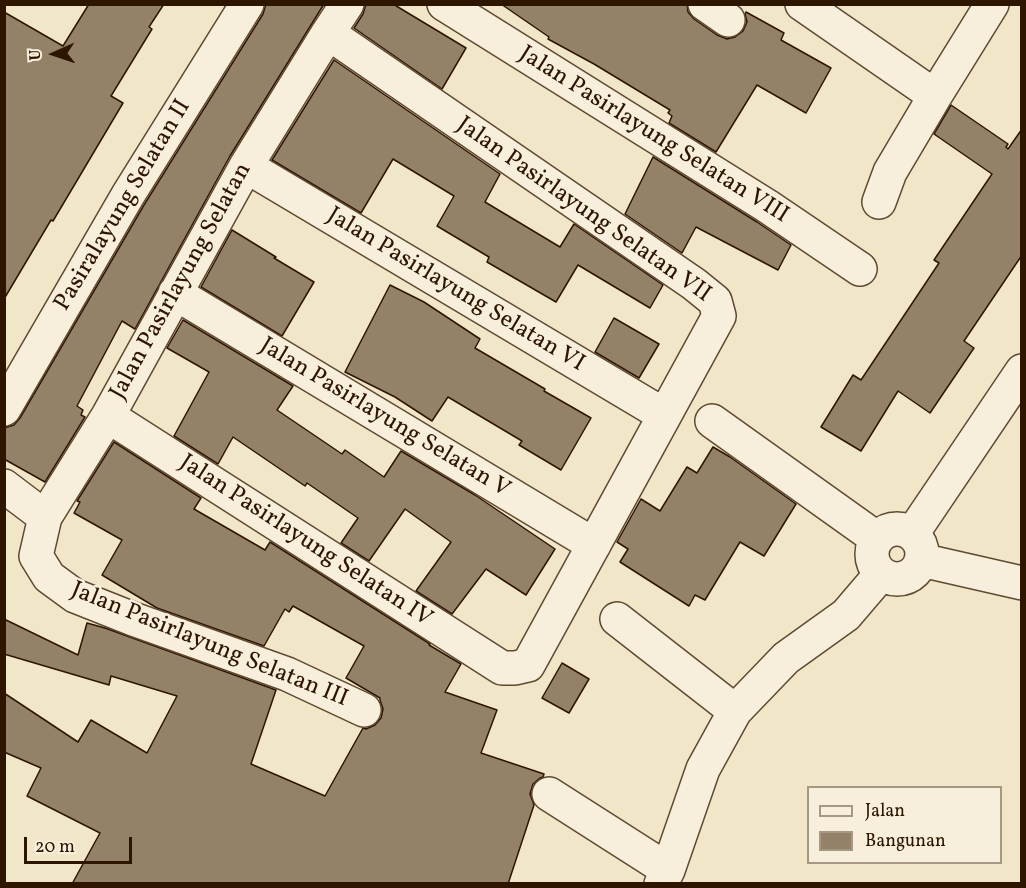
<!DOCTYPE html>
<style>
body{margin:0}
#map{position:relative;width:1026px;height:888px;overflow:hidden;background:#f2e6c8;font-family:Vollkorn,serif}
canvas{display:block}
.frame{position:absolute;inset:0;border:6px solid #2e1500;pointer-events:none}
.legend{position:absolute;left:807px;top:786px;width:195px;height:78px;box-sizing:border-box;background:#f7efdb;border:2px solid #a79883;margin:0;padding:8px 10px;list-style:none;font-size:18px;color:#2e1500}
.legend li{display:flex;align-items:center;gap:12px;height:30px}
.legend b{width:30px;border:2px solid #a79883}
.north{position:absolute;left:24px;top:24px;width:60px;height:60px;-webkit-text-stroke:4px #f7efdb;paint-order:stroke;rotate:267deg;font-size:16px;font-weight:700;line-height:24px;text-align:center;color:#2e1500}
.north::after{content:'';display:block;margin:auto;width:21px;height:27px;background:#2e1500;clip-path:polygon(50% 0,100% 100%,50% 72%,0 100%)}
.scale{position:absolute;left:24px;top:837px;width:108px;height:27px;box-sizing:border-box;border:3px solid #2e1500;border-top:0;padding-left:8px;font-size:18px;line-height:21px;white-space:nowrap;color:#2e1500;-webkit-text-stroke:4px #f7efdb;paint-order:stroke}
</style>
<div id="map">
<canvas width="1026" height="888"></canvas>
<div class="frame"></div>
<ul class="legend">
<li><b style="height:8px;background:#f7efdb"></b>Jalan</li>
<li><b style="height:16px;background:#948268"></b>Bangunan</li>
</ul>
<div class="north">U</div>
<div class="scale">20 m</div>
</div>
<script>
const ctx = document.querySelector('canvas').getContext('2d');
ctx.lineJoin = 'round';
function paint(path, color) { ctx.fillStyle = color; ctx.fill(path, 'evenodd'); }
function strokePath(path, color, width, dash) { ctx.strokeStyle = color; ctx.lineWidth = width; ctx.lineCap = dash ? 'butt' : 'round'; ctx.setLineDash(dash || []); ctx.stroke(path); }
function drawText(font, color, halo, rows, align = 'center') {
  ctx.font = font + ' Vollkorn,serif'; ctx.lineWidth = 5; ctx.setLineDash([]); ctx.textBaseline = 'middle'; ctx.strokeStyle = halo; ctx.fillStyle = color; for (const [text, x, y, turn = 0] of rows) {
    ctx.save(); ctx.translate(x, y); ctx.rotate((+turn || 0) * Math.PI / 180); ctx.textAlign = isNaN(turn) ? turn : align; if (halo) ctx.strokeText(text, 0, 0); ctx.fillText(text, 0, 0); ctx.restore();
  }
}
const building = new Path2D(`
 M89,4H164L149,27L152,29L111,96L123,103L53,221L51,220L4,299V12L63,46Z
 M266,4H324L230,156L135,329L122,321L77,406L83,410L81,415L85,417L45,482L4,459V428L14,425L20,418L144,205L263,14Z
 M366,4H393L466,48L442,89L354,28L363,14Z
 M501,4H687L688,12L694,19L717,35L727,39L735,37L743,31L747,22L745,14L746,12L784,33L781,40L831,68L806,113L757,85L716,152L669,123L672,116L668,113L670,110L594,64L548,39L549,37Z
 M334,60L500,174L485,202L560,247L574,224L663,285L650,308L578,265L556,302L487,262L489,257L437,226L454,196L393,159L361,213L272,160Z
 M951,105L1008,144L1006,147L1008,149L1022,129V255L964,341L974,348L930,413L898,391L861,451L821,427L853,375L861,380L939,263L934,260L992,174L934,134Z
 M653,157L757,222L791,245L778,270L696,227L682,253L625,214Z
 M232,230L276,257L274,258L314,282L282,336L201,287Z
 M390,285L424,302L480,339L475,348L545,389L544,391L591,418L561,470L519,445L522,441L448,397L432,421L395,397L345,372Z
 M614,318L659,344L639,378L595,352Z
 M183,320L293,386L277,410L342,454L345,450L384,477L401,451L475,495L555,549L526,595L486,569L452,614L416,591L451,542L405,509L369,561L341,543L358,518L307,483L305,486L233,437L218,464L174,436L209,372L167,348Z
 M114,442L201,498L194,509L265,550L270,542L430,644L429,645L461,664L445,692L497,710L481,753L544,774L543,777L540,778L533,784L530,794L534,805L508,884H72L100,833L27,796L41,768L4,752V693L78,742L91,720L147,753L177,696L111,676L109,685L4,654V619L78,655L87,623L105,628L276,690L251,764L325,796L363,728L366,729L375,725L381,718L383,709L380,700V698L346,678L364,646L293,606L289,612L285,609L264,646L157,608L102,575L122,540L74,513L80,502L77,501Z
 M713,447L730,457L796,504L764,556L740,542L705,600L695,595L689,606L620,562L628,549L617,542L641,499L660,511L687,467L697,473Z
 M562,663L589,679L569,713L542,698Z`);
const minor = new Path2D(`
 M444,4L767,206L860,269
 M705,4L728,20
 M802,4L935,96L992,4
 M246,166L664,415
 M879,202L890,172L935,96
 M175,293L594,545
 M4,409L128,195L247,4
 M108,416L502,668H515L528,665L719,316L715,301L694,284L328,33
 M712,421L876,538
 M4,486L45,517L108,416L246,166L328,33L347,4
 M45,517L36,556L49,577L75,596L133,619L287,674L364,710
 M872 554a25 25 0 1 1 50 0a25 25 0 1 1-50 0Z
 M912,534L1022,371
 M921,560L1022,583
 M617,619L735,711
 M549,794L668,870
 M661,884L668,870L703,769L735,711L786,658L846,615L881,574`);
const streetNames = [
 ["Jalan Pasirlayung Selatan VIII",653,136,32],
 ["Pasiralayung Selatan II",124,206,-59],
 ["Jalan Pasirlayung Selatan VII",583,211,35],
 ["Jalan Pasirlayung Selatan",182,282,-61],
 ["Jalan Pasirlayung Selatan VI",455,291,31],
 ["Jalan Pasirlayung Selatan V",384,419,31],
 ["Jalan Pasirlayung Selatan IV",305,542,33],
 ["Jalan Pasirlayung Selatan III",209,646,22]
];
paint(building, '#948268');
strokePath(building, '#2e1500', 1.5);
strokePath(minor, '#5f4932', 36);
strokePath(minor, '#f7efdb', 33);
drawText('24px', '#2e1500', '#f7efdb', streetNames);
</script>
